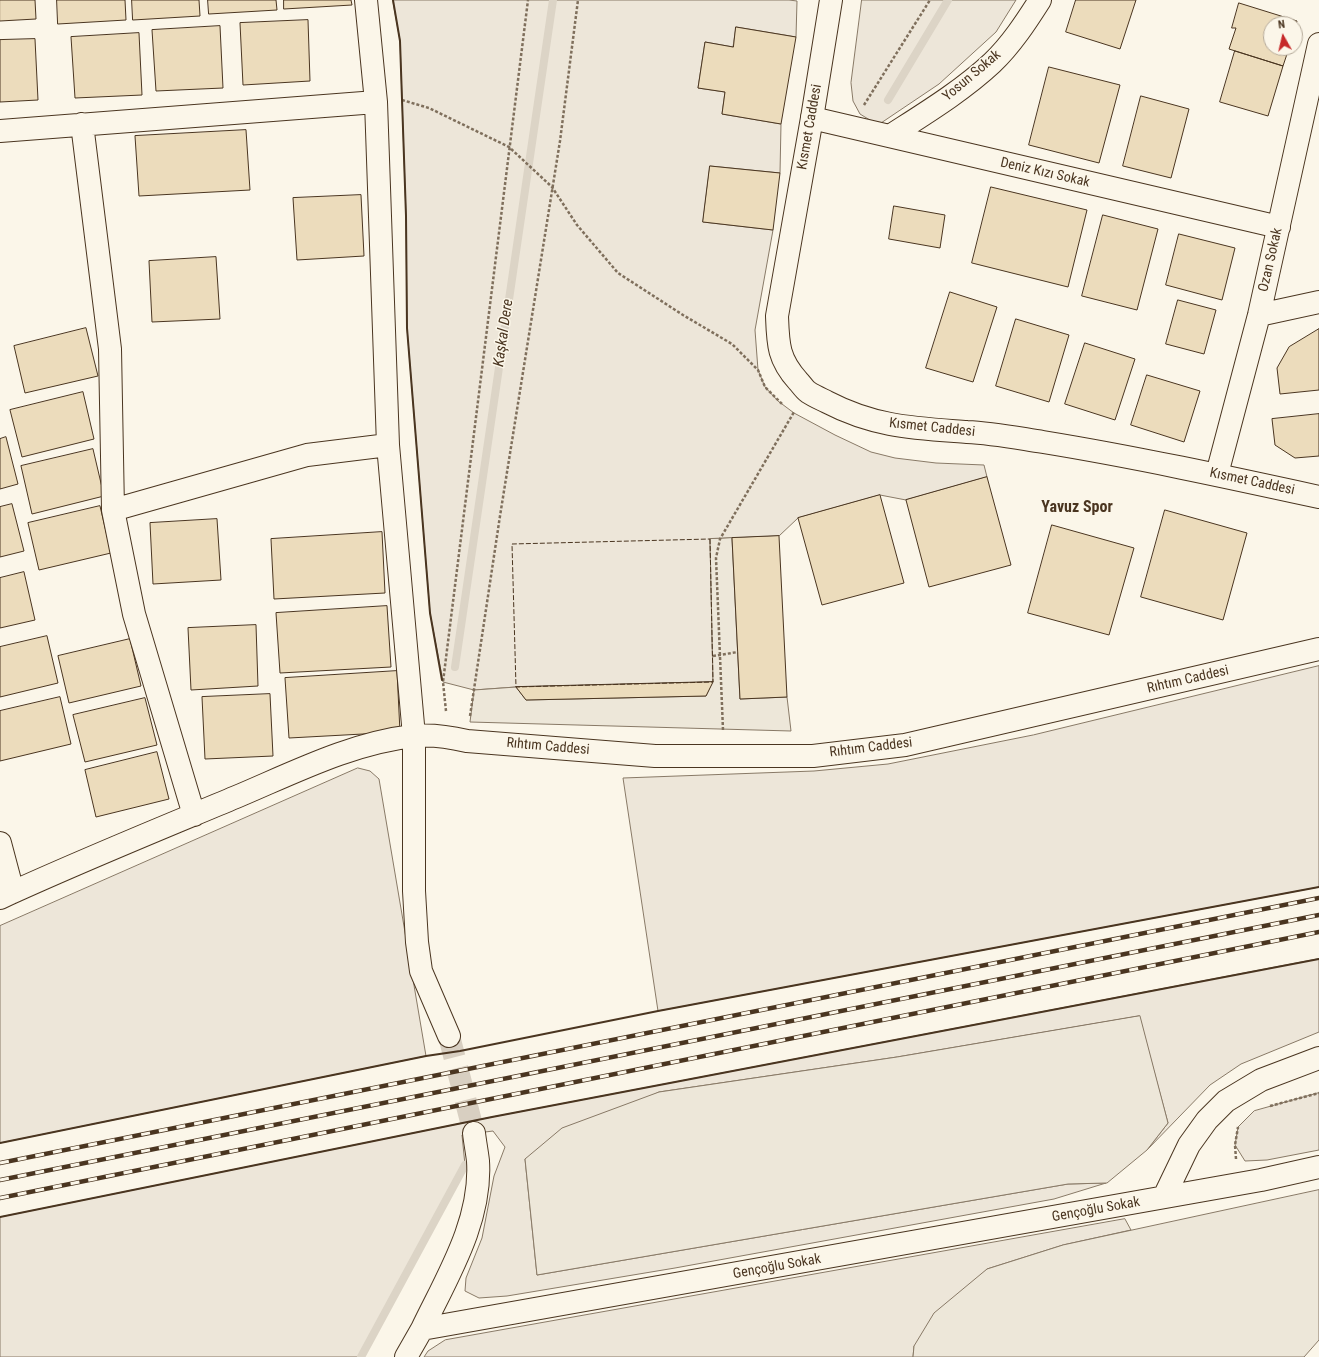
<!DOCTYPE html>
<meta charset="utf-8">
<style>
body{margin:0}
#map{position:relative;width:1319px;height:1357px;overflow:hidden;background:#fbf6e9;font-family:"Roboto Condensed",sans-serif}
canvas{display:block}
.north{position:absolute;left:1263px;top:16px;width:40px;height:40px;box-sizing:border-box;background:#fbf6e9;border:1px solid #b4a999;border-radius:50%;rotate:352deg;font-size:11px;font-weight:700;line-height:16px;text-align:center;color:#4a3520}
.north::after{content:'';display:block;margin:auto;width:14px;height:18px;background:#c62828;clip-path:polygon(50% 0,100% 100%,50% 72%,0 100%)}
</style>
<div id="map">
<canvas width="1319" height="1357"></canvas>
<div class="north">N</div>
</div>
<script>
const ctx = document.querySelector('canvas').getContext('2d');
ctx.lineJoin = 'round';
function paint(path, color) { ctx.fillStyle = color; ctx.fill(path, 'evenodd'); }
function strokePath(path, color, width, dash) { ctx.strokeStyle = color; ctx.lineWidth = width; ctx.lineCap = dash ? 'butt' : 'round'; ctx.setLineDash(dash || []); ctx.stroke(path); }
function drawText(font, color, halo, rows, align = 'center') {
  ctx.font = font + ' "Roboto Condensed",sans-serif'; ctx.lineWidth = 3; ctx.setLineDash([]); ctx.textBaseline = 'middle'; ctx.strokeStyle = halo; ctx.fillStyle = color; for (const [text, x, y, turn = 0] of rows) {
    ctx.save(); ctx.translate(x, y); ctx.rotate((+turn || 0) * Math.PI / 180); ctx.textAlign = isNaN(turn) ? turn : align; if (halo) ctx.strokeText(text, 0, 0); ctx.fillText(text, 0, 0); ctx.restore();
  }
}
const green = new Path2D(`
 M393,0H789L797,1L796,37L736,27L733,47L705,42L698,88L725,92L722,114L781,124L780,173L710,166L703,222L773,230L755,330L758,370L765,387L778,401L794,413L835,435L871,452L895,458L936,463L984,465L987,477L906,500L880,495L798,518L779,536L710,539L713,682L516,687L474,690L443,682L430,613L407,328L406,216L400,41Z
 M862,0H1016L996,32L939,84L878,125L860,114L853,101L851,83Z
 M1319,666V887L658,1011L623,778L814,771L888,764L1033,735Z
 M358,768L370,771L379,779L426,1056L0,1143V926Z
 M1319,959V1032L1241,1064L1210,1085L1147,1150L1168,1123L1139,1016L897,1057L659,1092L525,1159L537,1275L1068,1184L1106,1183L1054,1199L675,1268L507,1296L479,1298L465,1291L466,1278L482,1238L494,1176L505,1147L493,1131L462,1135L465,1165L361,1357H0V1217L492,1117Z
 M1319,1093V1150L1267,1160L1245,1161L1235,1145L1238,1127L1254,1111Z
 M1125,1219L1131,1230L1063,1245L987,1269L914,1346L913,1357H424L428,1351L445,1340Z`);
const parking = new Path2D(`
 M732,538L740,699L787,697L791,731L470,722L474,690L516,687L526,700L706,696L713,681L710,539Z
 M1140,1016L1168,1123L1147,1150L1107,1183L1068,1184L537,1275L525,1159L562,1128L659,1092L897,1057Z
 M1319,1190V1340L1304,1357H913L914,1346L934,1313L987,1269L1063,1245Z`);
const stream = new Path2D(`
 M888,100L948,0
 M455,667L553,0
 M361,1357L465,1165`);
const building = new Path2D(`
 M0,0H35L36,19L0,21Z
 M57,0H125L126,20L58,24Z
 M132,0H199L200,16L133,20Z
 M208,0H276L277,10L209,14Z
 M284,0H351L352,5L284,9Z
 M1076,0H1136L1120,49L1066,32Z
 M1239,3L1297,21L1295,28V24H1271V48H1289L1283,66L1229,49L1236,28H1232Z
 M308,20L310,81L243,85L240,23Z
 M220,26L223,88L156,91L152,30Z
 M736,27L796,37L781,124L722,114L725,92L698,88L705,42L733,47Z
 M139,33L142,95L75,98L71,37Z
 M35,39L38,100L0,102V40Z
 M1235,51L1283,66L1268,116L1220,102Z
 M1049,67L1120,85L1099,163L1029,145Z
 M1141,96L1189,109L1171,178L1123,166Z
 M246,130L250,190L139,196L135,136Z
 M710,166L780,173L773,230L703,222Z
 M991,187L1087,210L1068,287L972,263Z
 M361,195L364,256L297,260L293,198Z
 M894,206L945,215L940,248L889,239Z
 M1103,215L1158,229L1137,310L1082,296Z
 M1179,234L1235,248L1222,300L1166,285Z
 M216,257L220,319L152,322L149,261Z
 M950,292L997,307L973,382L926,368Z
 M1178,300L1216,310L1204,354L1166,344Z
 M1016,319L1069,335L1049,402L996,386Z
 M86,328L98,376L25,393L14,346Z
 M1319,329V390L1280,394L1277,368L1289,347Z
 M1085,343L1135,359L1115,420L1065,404Z
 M1147,375L1200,391L1184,442L1131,425Z
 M83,392L94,439L22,457L10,410Z
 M1319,414V456L1295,458L1275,445L1272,419Z
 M6,437L18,484L0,489V439Z
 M93,449L104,496L32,514L21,466Z
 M987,477L1011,565L929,587L906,500Z
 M880,495L904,583L822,605L798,518Z
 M12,504L24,551L0,557V507Z
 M100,506L111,553L39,570L28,523Z
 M1165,510L1247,533L1223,620L1141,597Z
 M217,519L221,580L153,584L150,523Z
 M1052,525L1134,548L1109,635L1028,613Z
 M382,532L385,593L274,599L271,539Z
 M779,536L787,697L740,699L732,538Z
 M24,572L35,620L0,628V578Z
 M387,606L391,667L280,673L276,613Z
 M256,625L258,686L191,690L188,628Z
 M47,636L58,683L0,697V647Z
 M130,639L141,686L69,703L58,656Z
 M397,671L400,732L289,738L285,678Z
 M713,682L706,696L526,700L516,687Z
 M270,694L273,756L205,759L202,697Z
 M60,697L71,744L0,761V711Z
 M145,698L157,745L85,762L73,715Z
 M157,752L169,799L96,817L85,770Z`);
const minorTunnel = new Path2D(`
 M449,1036L474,1133`);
const path = new Path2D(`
 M402,100L429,108L509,147L552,187L577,225L618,273L683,315L732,344L758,370L765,387L782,404
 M864,105L930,0
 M713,656L738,652
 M446,711L443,682L528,0
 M470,716L500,516L560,141L578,0
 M723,730L716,558L720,539L794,412
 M1270,1106L1319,1093
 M1236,1159L1235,1145L1238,1127`);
const minor = new Path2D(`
 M366,0L376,102L388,445L414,736V891L417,942L421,971L449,1036
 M812,118L1279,227
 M82,124L110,349L113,510L134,614L194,815
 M0,131L376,102
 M890,136C924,114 962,91 992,63C1011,45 1026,22 1040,0
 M1259,315L1319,302
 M1217,474L1259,315L1319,44
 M113,510L307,455L388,445
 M0,843L13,892
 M0,898C78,862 157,830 236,797C293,773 351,743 413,736C431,734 450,737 467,741L655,756H813L905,745L1319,649
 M1164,1197L1189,1145L1207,1120L1226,1101L1261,1080L1319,1058
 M422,1329C447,1277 482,1221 478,1161C477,1152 475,1142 474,1133
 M406,1357L422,1329L1261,1180L1319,1167`);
const major = new Path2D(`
 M831,0L812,118L777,316C778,344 778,359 798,381C801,384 804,389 808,392C814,396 821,399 827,402C875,427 914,428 967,432C992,433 1017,438 1043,442C1135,457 1227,477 1319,497`);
const rail = new Path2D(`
 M0,1163L1319,898
 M0,1180L1319,915
 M0,1198L1319,932`);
const fence = new Path2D(`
 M710,539L713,682L516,687L512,544Z`);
const wall = new Path2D(`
 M393,0L400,41L406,216L407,328L430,613L442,680
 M0,1143L426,1056L460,1051L658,1011L1319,887
 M0,1217L492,1117L1319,959`);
const streetNames = [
 ["Yosun Sokak",972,76,-40],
 ["Kısmet Caddesi",810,127,-80],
 ["Deniz Kızı Sokak",1045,173,13],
 ["Ozan Sokak",1271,260,-77],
 ["Kısmet Caddesi",932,428,6],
 ["Kısmet Caddesi",1252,482,12],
 ["Rıhtım Caddesi",1188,680,-13],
 ["Rıhtım Caddesi",548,747,5],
 ["Rıhtım Caddesi",871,748,-7],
 ["Gençoğlu Sokak",1096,1210,-10],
 ["Gençoğlu Sokak",777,1267,-10]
];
const waterNames = [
 ["Kaşkal Dere",504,333,-82]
];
const quarterNames = [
 ["Yavuz Spor",1077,508]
];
paint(green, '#ede6d9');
strokePath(green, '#887966', 1);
paint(parking, '#ede7d9');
strokePath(parking, '#887966', 1);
strokePath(stream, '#dcd4c6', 8);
paint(building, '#ecdcbc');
strokePath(building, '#4a3520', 1);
strokePath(minorTunnel, '#d8cfc1', 22, [22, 11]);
strokePath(minor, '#4a3520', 24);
strokePath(major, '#4a3520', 24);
strokePath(path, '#7f6f5c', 2.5, [3, 2]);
strokePath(minor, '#fbf6e9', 22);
strokePath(major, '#fbf6e9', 22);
strokePath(rail, '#4a3520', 4.5);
strokePath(rail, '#fbf6e9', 3, [9]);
strokePath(fence, '#4a3520', 1, [5, 2]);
strokePath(wall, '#4a3520', 2);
drawText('14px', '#4a3520', '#fbf6e9', streetNames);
drawText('italic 15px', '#4a3520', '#fbf6e9', waterNames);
drawText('bold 16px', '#4a3520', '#fbf6e9', quarterNames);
</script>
